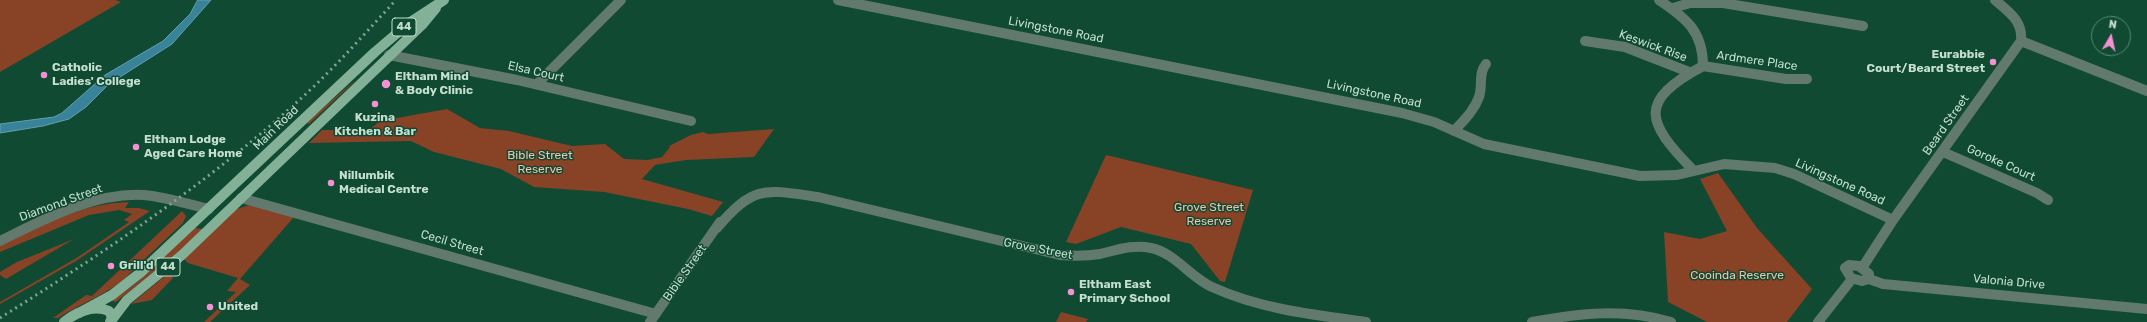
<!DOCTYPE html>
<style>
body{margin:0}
#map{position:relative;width:2147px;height:322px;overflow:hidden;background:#104a32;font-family:Rubik,sans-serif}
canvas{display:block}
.north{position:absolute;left:2091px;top:16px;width:40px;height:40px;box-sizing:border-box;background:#104a32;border:1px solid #588671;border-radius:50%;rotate:9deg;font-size:11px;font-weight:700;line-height:16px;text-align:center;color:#c4dfd0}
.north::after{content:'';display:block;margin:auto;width:14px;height:18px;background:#f591d2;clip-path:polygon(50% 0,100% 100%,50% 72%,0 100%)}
</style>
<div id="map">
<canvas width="2147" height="322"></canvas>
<div class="north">N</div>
</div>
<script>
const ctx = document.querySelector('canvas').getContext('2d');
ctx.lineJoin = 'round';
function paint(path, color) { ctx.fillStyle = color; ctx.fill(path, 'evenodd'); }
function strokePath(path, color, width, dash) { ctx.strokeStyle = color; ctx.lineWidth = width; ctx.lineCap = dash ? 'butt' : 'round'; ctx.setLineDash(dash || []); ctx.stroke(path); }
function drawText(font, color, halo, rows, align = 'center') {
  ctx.font = font + ' Rubik,sans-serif'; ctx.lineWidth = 3; ctx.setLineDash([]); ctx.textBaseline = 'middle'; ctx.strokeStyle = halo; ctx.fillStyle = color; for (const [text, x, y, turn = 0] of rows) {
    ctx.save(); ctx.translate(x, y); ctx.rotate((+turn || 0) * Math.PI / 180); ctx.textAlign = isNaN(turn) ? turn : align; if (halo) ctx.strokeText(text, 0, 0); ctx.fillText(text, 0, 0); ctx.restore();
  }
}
const green = new Path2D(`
 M0,0H115L121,2L0,72Z
 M353,82H354L309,124L306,123Z
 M447,109L480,128L509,131L572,146L605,144L624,159L648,160L662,157L670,147L669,146L691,135L703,132L708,134L774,129L754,157L686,160L655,165L642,179L723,202L712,216L688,209L604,192L534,187L501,169L434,152L411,141L309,143L322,130H369L380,121Z
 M1106,155L1253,190L1225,282L1220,281L1191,244L1121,227L1076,244L1066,242Z
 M1718,173L1757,228L1812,289L1787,322H1707L1668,302L1664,232L1700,239L1727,231L1700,179Z
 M129,202L125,208H139L150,211L76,261L0,304V302L78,257L129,222L124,220L132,214L119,210L89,215L0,252V244C41,226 83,203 129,202Z
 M249,205L294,217L240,279L250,285L210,322H204L236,292L227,291L238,278L188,263L184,259L232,213L237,209Z
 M182,211L186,216L183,223L135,268C114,293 84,301 58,318H53L86,295L92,296Z
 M195,228L203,229L186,246L116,302L112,301L136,283Z
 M74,239L6,279L0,275V272L17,262Z
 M166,275H171L173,278L152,300L131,304Z
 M1061,312L1088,319L1086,322H1056Z`);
const water = new Path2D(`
 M198,0H211L172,44L109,84L86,107L69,119L43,126L0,133V124L54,117L62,113L105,75L163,41L190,14Z`);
const minor = new Path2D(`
 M838,0L1402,113L1434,122L1484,144L1640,176L1677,175L1724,164L1775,168L1794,174L1893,220
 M1659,0C1686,18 1703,31 1703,66C1638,101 1645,121 1693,170
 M1673,8L1690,3H1723L1863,26
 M1585,41L1625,47L1689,72
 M2021,41L2147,91
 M389,55L517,80L691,121
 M1703,66L1786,79H1807
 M537,84L621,0
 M1454,131C1463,121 1474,111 1479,97C1483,86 1478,73 1486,64
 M1943,152L2037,193L2048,200
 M241,198L656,314
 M717,228C754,185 764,189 818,197L1060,255C1074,256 1087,256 1100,254C1117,250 1133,244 1151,248C1175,253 1190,277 1212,287C1260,309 1314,315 1366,322
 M0,241C43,220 94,192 144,195C166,197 187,204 209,209
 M1849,265L1859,266L1869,274V279L1862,281L1851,278L1845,268Z
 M1862,268L1893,220L2021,41C2023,21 2009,12 1995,0
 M1869,279L1883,284L2147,309
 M650,322L720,222
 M1532,322C1580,313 1624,308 1671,322
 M1818,322L1852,279`);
const major = new Path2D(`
 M79,313L112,295L140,273L375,52L409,23L444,0
 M111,321L127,300L182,255L422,25L436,8
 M64,322C77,312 93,304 109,311L112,317L110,322`);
const rail = new Path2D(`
 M0,318C108,250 214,179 308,92C339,63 367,31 396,0`);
const markers = [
 [1993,62,4,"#f591d2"],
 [44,75,4,"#f591d2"],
 [386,84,5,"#f591d2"],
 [375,104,4,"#f591d2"],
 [136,147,4,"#f591d2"],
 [331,183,4,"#f591d2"],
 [111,266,4,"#f591d2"],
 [1071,292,4,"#f591d2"],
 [210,307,4,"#f591d2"]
];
const shields = [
 [404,27,24],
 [168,267,24]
];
const shieldNames = [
 ["44",404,27],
 ["44",168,267]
];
const streetNames = [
 ["Livingstone Road",1056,30,11],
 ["Keswick Rise",1653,46,20],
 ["Ardmere Place",1757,61,8],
 ["Elsa Court",536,72,13],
 ["Livingstone Road",1374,94,12],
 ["Beard Street",1946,125,-55],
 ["Main Road",276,128,-44],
 ["Goroke Court",2001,163,24],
 ["Livingstone Road",1840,182,24],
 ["Diamond Street",61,203,-20],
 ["Cecil Street",452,243,16],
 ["Grove Street",1038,249,11],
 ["Bible Street",685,273,-55],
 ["Valonia Drive",2009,282,5]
];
const poiNames = [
 ["Eurabbie",1985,55,"right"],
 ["Court/Beard Street",1985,69,"right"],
 ["Catholic",52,68],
 ["Ladies' College",52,82],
 ["Eltham Mind",395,77],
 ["& Body Clinic",395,91],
 ["Kuzina",375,118,"center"],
 ["Kitchen & Bar",375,132,"center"],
 ["Eltham Lodge",144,140],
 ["Aged Care Home",144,154],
 ["Nillumbik",339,176],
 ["Medical Centre",339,190],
 ["Grill'd",119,266],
 ["Eltham East",1079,285],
 ["Primary School",1079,299],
 ["United",218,307]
];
const parkNames = [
 ["Bible Street",540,156],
 ["Reserve",540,170],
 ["Grove Street",1209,208],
 ["Reserve",1209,222],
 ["Cooinda Reserve",1737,276]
];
paint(green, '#884226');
paint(water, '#39839a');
strokePath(water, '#639faa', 1);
strokePath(minor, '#62796d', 10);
strokePath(major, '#82b198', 10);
strokePath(rail, '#7ea593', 3, [2, 4]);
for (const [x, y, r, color] of markers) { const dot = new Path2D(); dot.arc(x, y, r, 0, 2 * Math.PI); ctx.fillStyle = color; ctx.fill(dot); strokePath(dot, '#104a32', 1.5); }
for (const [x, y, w] of shields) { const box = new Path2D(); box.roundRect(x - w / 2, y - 9, w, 18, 3); ctx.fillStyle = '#104a32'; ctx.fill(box); strokePath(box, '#c4dfd0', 1); }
drawText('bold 11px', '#c4dfd0', null, shieldNames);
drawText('12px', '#c4dfd0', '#104a32', streetNames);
drawText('bold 12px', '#c4dfd0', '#104a32', poiNames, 'left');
drawText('12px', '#f3bfac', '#104a32', parkNames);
</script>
